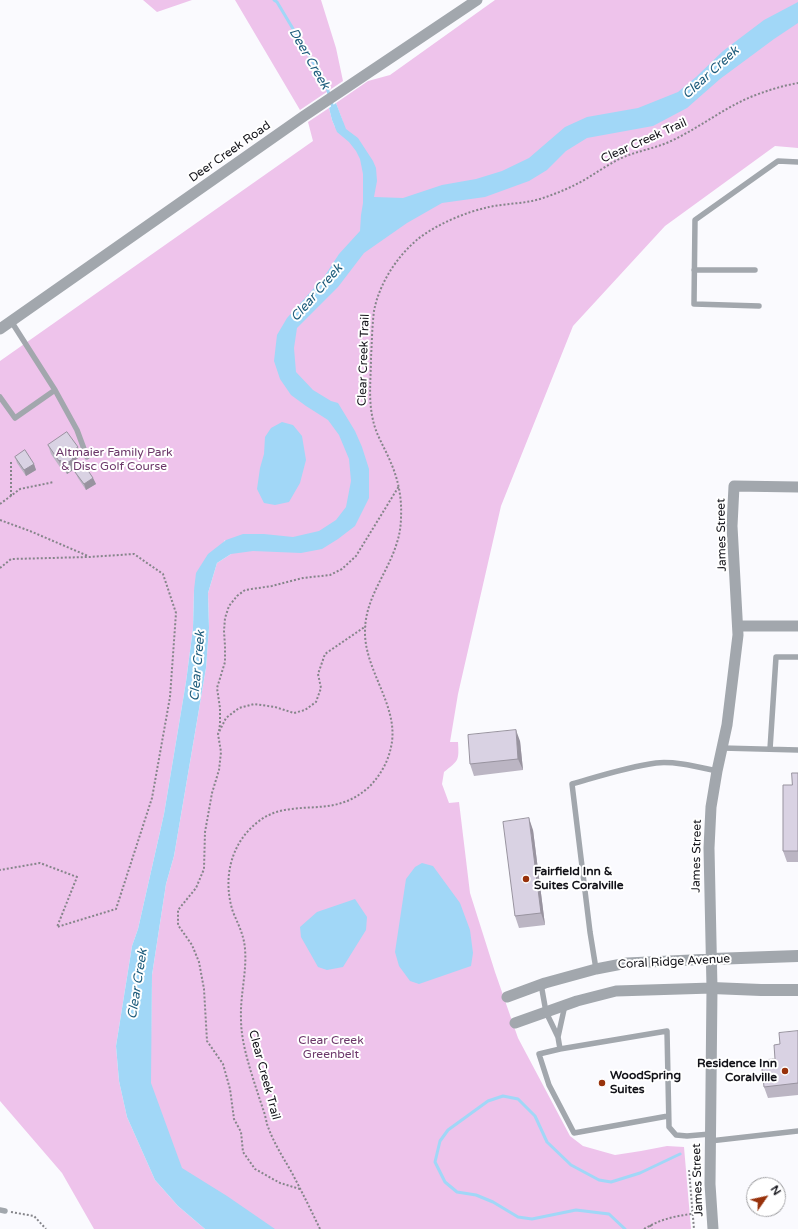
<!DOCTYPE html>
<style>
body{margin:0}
#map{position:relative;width:798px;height:1229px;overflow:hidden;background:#fafafe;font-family:"Varela Round",sans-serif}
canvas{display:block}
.north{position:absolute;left:746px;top:1177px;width:40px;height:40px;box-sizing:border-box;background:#fff;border:1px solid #a0a0a3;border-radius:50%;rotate:56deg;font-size:11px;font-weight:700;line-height:16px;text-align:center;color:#121218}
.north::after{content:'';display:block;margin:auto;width:14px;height:18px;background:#98320b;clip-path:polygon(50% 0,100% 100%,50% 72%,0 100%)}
</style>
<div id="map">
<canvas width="798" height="1229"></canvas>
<div class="north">N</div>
</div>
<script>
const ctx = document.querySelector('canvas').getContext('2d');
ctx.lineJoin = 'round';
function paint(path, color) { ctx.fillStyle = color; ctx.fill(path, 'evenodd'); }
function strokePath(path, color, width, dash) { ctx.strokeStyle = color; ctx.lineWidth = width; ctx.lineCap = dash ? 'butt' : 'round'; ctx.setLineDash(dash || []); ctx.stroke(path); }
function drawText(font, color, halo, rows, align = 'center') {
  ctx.font = font + ' "Varela Round",sans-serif'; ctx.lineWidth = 4; ctx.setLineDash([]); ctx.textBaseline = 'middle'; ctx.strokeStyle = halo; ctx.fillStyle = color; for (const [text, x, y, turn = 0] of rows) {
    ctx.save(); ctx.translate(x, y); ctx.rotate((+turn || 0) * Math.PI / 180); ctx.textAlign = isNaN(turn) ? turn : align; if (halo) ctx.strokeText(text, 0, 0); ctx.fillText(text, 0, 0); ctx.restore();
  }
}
const green = new Path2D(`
 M143,0H192L157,12Z
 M235,0H321L336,48L343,81L300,110Z
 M495,0H798V148L775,146L665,226L573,326L501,506L458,694L450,742H458C459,761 459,760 444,772L442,784L449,803L459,802L470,893L495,972L518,1038L570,1136L583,1146L615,1155L641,1151L667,1146L684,1147L691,1229H271L181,1182L145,1090L151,1039L152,975L166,884L174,856L206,668L209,628L208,593L217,563L231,554L225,540L194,590L193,628L186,682L164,814L138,929L132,946L116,1046L119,1081L127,1117L155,1180L178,1206L205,1229H94L62,1173L0,1101V361L313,141L308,122L329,108L332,120L335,127L343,122L336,103L368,81L390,75Z`);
const water = new Path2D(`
 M798,2V23L774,39L720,79L687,108L653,126L587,138L566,151L547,170L529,181L485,197L442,203L407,223L364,253L338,287L297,328L294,348L296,372L313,390L331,401L338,403L355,431L362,447L369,469V498L355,526L338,539L322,549L301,553L253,551L231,554L217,563L208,593L209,628L206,668L174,856L166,884L152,975L151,1083L182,1168L227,1196L275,1229H205L178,1206L155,1180L127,1117L119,1081L116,1046L132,946L138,929L164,814L186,682L193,628L194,590L196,573L208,554L226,540L243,534H264L293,537L319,531L336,520L346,507L351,481L349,459L339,435L328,420L306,406L291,395L280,379L274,361L277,335L287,318L324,277L339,254L360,231L361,215L363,203V174L360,159L356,151L349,142L337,132L332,120L329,108L336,103L346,129L358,138L373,161L376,168L377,181L374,197L403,198L442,185L476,179L502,171L529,158L565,127L587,117L638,108L678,92L696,77L723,51L764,20Z
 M282,422L293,425L302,436L306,460L300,483L289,502L275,505L264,503L257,489L260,468L264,454L265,437L271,428Z
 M422,863L433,866L460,903L470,930L473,953L471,966L419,984L410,981L399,966L395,952L406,879L415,867Z
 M355,899L367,917L366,930L343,967L327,970L318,967L301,937L300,927L317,912Z`);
const stream = new Path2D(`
 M274,0L277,2L326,84L333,108
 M625,1229L609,1214L576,1210L532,1219L518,1217L493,1202L476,1195L457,1192L445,1182L435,1162L440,1141L448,1130L488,1101L503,1096L518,1099L535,1116L547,1142L571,1165L599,1180L611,1182L640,1173L680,1154`);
const path = new Path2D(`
 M11,496V461
 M0,504L20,489L54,482
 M0,520L30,531L88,556
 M0,568L11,559L89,557L134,554L163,574L176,613L170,697L152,798L116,909L57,927L77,877L40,863L0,870
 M219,731L220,724V708L217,688L225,662V646L224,631L225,618L229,606L237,596L245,590L272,586L303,578L330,575L342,569L356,556L399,486
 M689,1170L694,1229
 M300,1189L280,1183L255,1169L243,1152L241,1132L234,1119L230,1089L223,1064L207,1041L204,989L199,962L192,945L178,925V910L196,888L204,869L205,832L212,793L219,770L221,752L218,734L226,718L239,708L254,704L275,707L294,713L305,710L316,702L321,688L318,674L325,654L366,626
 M11,1212L34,1216L46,1229
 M650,1225L652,1229
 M320,1229C311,1210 302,1192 292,1173C283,1157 273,1142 267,1124C266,1120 265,1114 263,1109C259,1097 255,1085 251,1072C246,1055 241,1037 241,1019C240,995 247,972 245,949C244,935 238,924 233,912C222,878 231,842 259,821C281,804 309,810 334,805C348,802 359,796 369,787C380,776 388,762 391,747C400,708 366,673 365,634C364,597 389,573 398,539C400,532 401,524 401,516C402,498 398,479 391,463C385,448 376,435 373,420C368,399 371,378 371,357C372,342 372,326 374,311C379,284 397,256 418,239C437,224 466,212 489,207C507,203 526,204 543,198C558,193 572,187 586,179C597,172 608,165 619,159C636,151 654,149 671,141C697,129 720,111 746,99C762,92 781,86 798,83
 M644,1229C659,1220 674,1216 692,1214`);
const service = new Path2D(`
 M694,270H755
 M759,306L694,304L695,220L778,161L798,162
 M11,321L55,390L77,430L87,457
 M0,397L15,418L55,390
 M722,748L798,750
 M770,749L776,657H798
 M596,969L590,932L572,784C600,776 627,767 656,763C675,761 698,767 717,771
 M541,984L546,1012L558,1037L560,1049L667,1031L669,1127L676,1135L687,1136L710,1134
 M558,1037L565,1005
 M560,1049L539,1054L549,1085L574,1133L668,1116
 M710,1141L798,1131
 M0,1210L5,1211`);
const minor = new Path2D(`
 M0,329L304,116L477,0
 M738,626H798
 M507,997L545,983L596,969L627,963L712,959
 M515,1023L577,1001L616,991L712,988
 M713,1229L710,1184L712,988L709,848L711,807L717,771L727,725L738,635L732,526L734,486L798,487`);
const tertiary = new Path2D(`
 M712,959L798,956
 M712,988L761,990H798`);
const wall = new Path2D(`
 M48,445L81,456L74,461L76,468L67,474L63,468L62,470L51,454Z
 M15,457L34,464L36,470L26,476L17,463Z
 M75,472L93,478L96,484L86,490L78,478Z
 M520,741L523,770L474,776L470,764Z
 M798,773V862H787L783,851L792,785Z
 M533,830L545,925L519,928L515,916Z
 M798,1031V1095L768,1098L764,1087L775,1059L780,1044Z`);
const shadedWall = new Path2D(`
 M78,447L81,456L74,461L76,468L67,474L64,465L69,453Z
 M60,460L63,468L62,470L59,461Z
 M34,464L36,470L26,476L24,470Z
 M93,478L96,484L86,490L84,484Z
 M516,730L520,741L523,770L518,759Z
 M529,818L533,830L545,925L541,913Z`);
const building = new Path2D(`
 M67,432L78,447L69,453L73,459L64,465L60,460L59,461L48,445Z
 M25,450L34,464L24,470L15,457Z
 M85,466L93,478L84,484L75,472Z
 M516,730L518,759L470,764L468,735Z
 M792,773H798V851H783V785H792Z
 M529,818L541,913L515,916L503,822Z
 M798,1031V1083L764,1087L761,1060L775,1059L774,1045L780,1044L779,1033Z`);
const markers = [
 [526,879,4,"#98320b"],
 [785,1071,4,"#98320b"],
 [602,1083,4,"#98320b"]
];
const streetNames = [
 ["Clear Creek Trail",644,141,-24],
 ["Deer Creek Road",230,152,-35],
 ["Clear Creek Trail",364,360,-88],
 ["James Street",722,535,-91],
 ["James Street",697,856,-89],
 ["Coral Ridge Avenue",674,962,-3],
 ["Clear Creek Trail",264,1075,75],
 ["James Street",698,1180,-92]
];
const parkNames = [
 ["Altmaier Family Park",114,453],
 ["& Disc Golf Course",114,467],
 ["Clear Creek",331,1041],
 ["Greenbelt",331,1055]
];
const poiNames = [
 ["Fairfield Inn &",534,872],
 ["Suites Coralville",534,886],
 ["Residence Inn",777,1064,"right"],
 ["Coralville",777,1078,"right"],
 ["WoodSpring",610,1076],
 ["Suites",610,1090]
];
const waterNames = [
 ["Deer Creek",309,59,60],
 ["Clear Creek",711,73,-42],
 ["Clear Creek",317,293,-49],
 ["Clear Creek",198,666,-85],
 ["Clear Creek",138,984,-81]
];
paint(green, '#eec3eb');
paint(water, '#a1d7f7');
strokePath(stream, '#a1d7f7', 3);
strokePath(path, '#85858a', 2, [2, 2]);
strokePath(service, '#a2a7ad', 5.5);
strokePath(minor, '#a2a7ad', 11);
strokePath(tertiary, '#a2a7ad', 12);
paint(wall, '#bbb5c3');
paint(shadedWall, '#98939f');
paint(building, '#d9d2e3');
strokePath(building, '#98939f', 1);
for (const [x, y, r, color] of markers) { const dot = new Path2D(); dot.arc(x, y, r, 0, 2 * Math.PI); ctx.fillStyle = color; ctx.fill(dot); strokePath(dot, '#fff', 1.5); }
drawText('12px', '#121218', '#fff', streetNames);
drawText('12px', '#6c386a', '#fff', parkNames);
drawText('bold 12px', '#121218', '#fff', poiNames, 'left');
drawText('italic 13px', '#1d5c7c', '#fff', waterNames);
</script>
